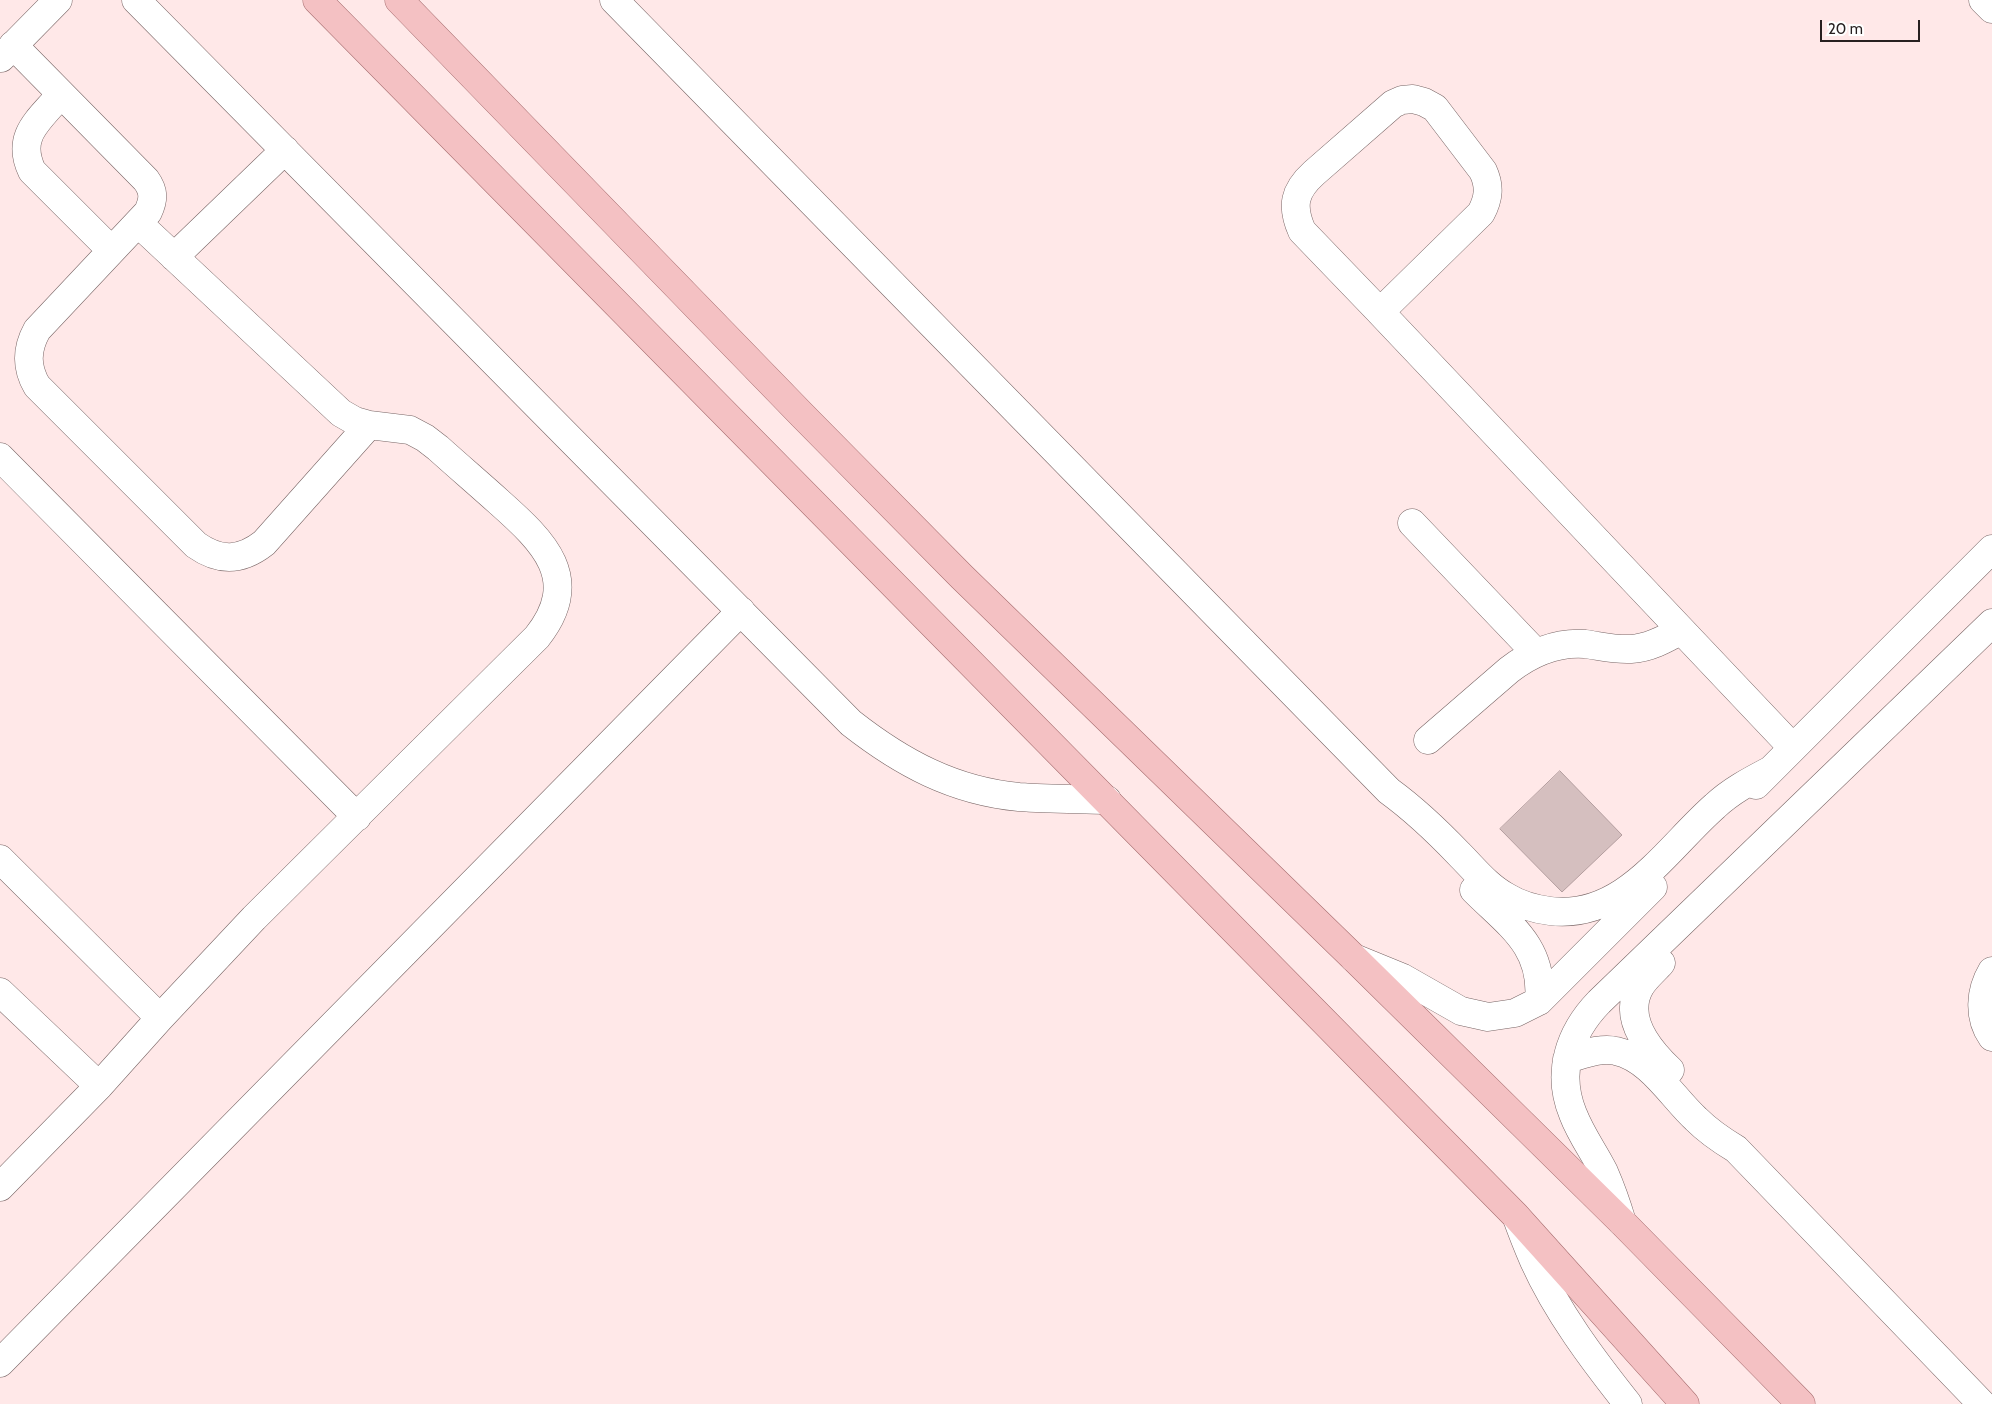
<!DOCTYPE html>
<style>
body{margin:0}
#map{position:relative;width:1992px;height:1404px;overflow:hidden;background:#ffe8e8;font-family:Cabin,sans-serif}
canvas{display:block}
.scale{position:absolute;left:1820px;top:20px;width:100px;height:22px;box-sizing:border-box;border:2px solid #282020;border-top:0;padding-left:6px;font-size:15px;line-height:18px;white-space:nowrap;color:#282020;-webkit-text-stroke:4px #fff;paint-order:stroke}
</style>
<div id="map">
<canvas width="1992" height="1404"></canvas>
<div class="scale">20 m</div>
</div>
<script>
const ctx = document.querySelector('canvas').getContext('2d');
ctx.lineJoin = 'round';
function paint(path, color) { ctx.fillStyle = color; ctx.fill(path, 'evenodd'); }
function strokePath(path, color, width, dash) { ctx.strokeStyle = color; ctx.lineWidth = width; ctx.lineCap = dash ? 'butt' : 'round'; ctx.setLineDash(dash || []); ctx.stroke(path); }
const building = new Path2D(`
 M1560,771L1622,835L1562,892L1500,829Z`);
const minor = new Path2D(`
 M136,0L851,723C902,763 954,791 1019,797C1048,799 1078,799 1107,800
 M614,0L1389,791C1415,810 1437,831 1459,854C1474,869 1488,887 1507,897C1520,905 1535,909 1550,911C1624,920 1666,849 1715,806C1731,791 1750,781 1769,771
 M1983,0L1992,9
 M13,45L146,180C154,191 154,199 148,212L37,330C26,350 26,367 37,386L196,545C220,562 241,561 264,543L369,425
 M1,58L58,0
 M61,94C40,120 15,135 32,171L111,250
 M1413,99L1424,102L1435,108L1483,171C1490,186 1489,198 1481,213L1380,312L1302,231C1291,206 1294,191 1314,173L1393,104L1402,100Z
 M174,257L285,150
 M1380,312L1793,748
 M0,457L357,817
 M1412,523L1536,653
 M1428,740L1509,670C1531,653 1557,642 1585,644C1600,646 1615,650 1631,649C1649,648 1666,639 1681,630
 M1756,785L1992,549
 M0,859L160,1018
 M1474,890C1509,925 1544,946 1539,1001
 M1354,958L1403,978L1461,1011L1488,1017L1515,1013L1539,1001L1653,887
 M1661,963C1654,971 1645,978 1640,987C1622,1018 1649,1050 1670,1070
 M1992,971C1980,991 1978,1017 1992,1037
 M0,992L99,1086
 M1567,1059C1582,1055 1600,1047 1616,1051C1650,1058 1672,1097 1696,1119C1708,1131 1721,1140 1736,1149L1982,1404
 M0,1187L99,1086L160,1018L254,918L537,637C583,579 544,542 499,502C479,484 458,466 438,448L425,438L410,430L369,425L355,421L341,413L138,223
 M1517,1218C1522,1232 1528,1247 1534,1261C1557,1312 1593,1360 1628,1404
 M1622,1222C1617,1205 1611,1188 1604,1172C1594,1152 1581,1135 1573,1114C1556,1073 1569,1033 1599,1002L1992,623
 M0,1363L741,611`);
const major = new Path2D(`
 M317,0L1515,1215L1685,1404
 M399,0L803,416L962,577L1354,958L1622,1222L1801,1404`);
paint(building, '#d5bfbf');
strokePath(building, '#b39d9e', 1);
strokePath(minor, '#786565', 29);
strokePath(major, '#a76e70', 29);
strokePath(minor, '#fff', 28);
strokePath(major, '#f4c1c3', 28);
</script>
